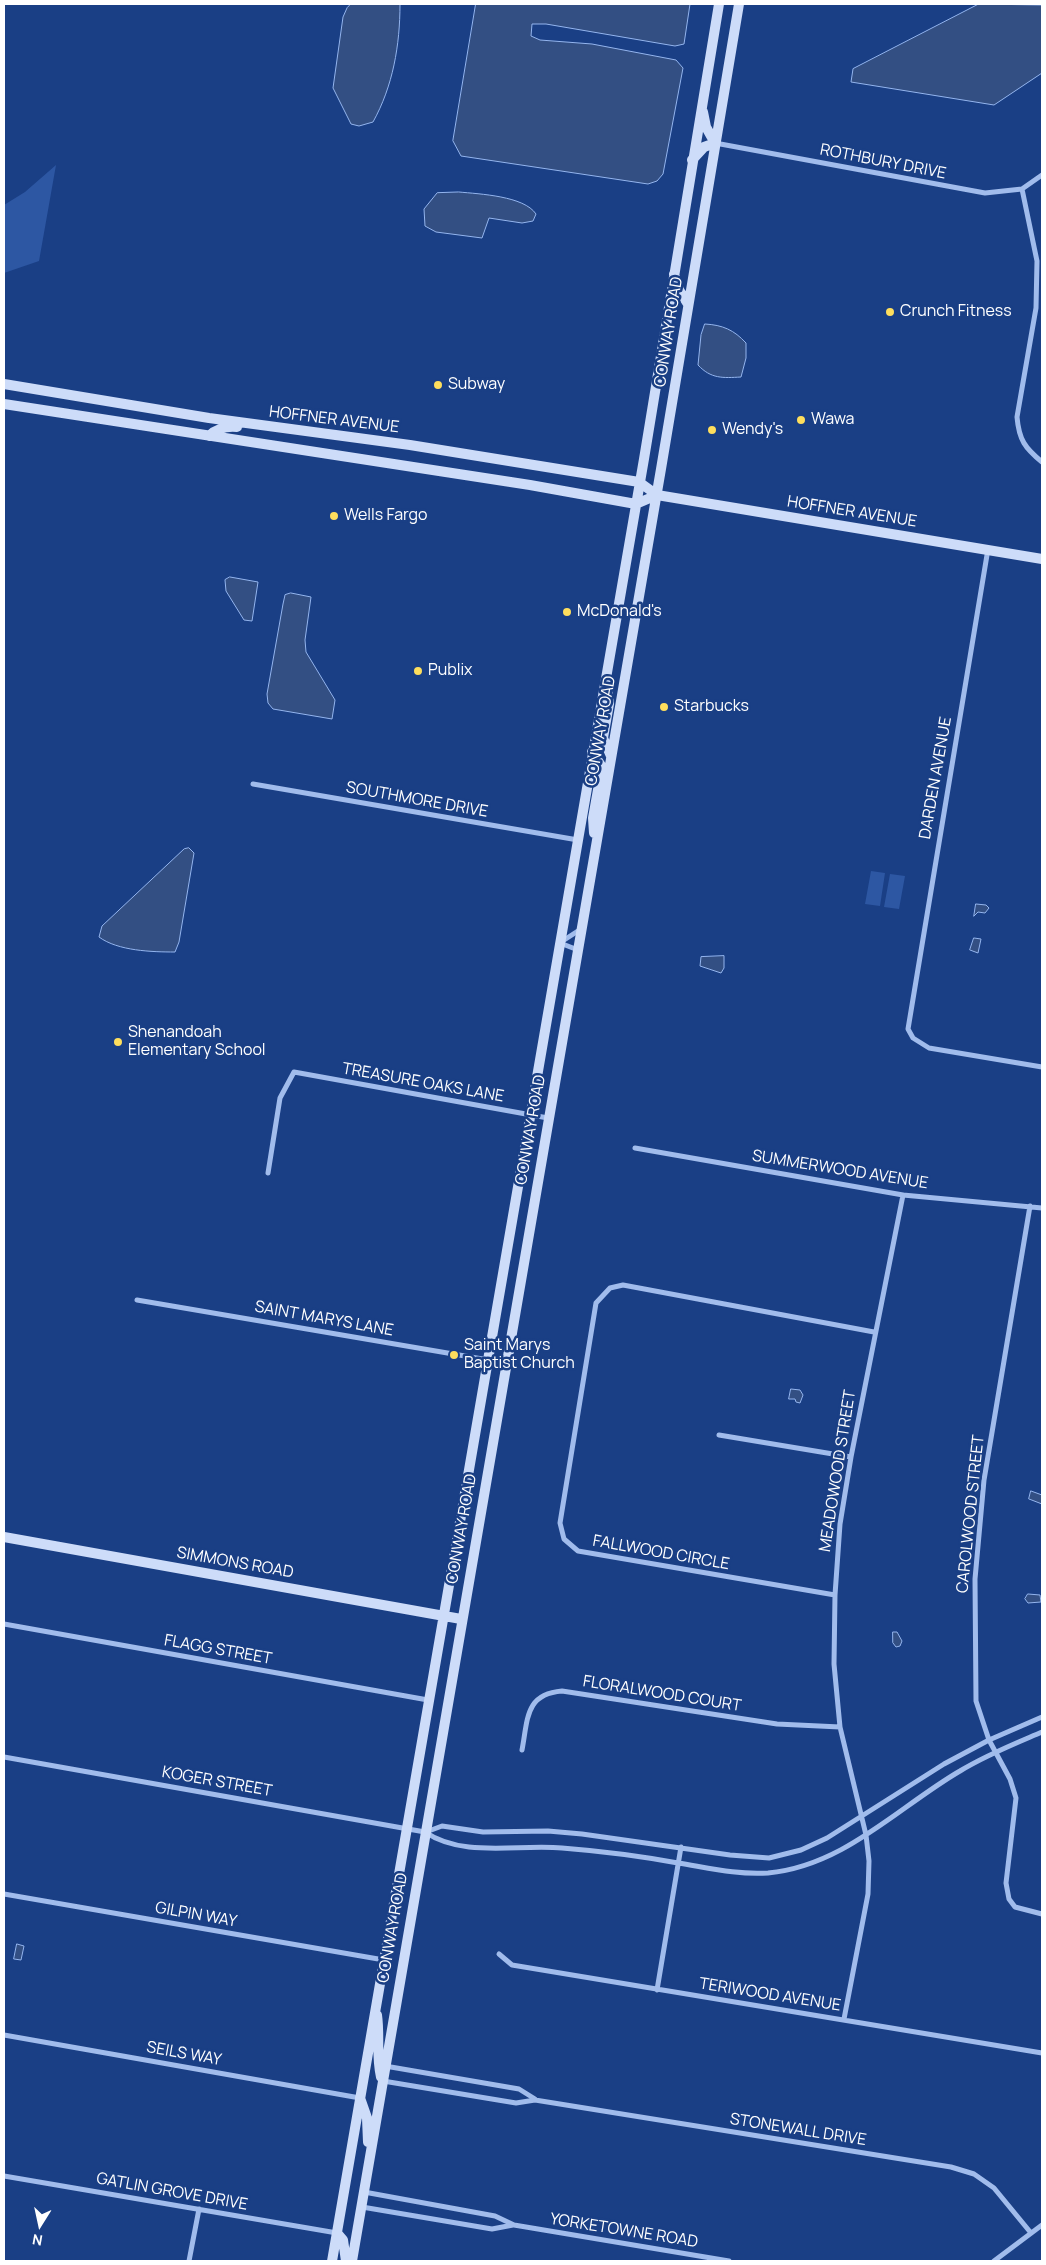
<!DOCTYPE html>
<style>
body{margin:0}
#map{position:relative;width:1046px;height:2265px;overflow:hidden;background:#1a3f85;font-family:Manrope,sans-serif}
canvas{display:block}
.frame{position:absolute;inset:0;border:5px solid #fff;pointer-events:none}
.north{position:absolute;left:15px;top:2200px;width:50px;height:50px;-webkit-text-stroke:4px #1a3f85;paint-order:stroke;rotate:190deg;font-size:14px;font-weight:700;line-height:20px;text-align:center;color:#fff}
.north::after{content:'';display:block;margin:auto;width:18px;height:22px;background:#fff;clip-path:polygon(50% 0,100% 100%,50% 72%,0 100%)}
</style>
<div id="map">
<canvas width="1046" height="2265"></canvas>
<div class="frame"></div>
<div class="north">N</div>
</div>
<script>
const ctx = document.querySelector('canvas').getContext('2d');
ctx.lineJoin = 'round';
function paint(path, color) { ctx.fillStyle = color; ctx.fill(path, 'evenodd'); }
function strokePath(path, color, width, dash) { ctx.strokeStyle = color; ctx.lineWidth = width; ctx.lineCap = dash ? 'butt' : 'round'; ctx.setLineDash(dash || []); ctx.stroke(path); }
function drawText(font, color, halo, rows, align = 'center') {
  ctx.font = font + ' Manrope,sans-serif'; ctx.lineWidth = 5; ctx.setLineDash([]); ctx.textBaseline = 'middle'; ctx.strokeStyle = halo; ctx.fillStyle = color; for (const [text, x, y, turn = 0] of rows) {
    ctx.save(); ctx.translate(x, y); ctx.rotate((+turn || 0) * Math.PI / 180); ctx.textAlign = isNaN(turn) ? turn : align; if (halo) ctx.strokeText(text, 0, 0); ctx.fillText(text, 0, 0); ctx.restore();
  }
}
const green = new Path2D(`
 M56,165L39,261L4,273V205L25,192Z
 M871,871L885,873L880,906L865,904Z
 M890,874L905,876L899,909L884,907Z`);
const water = new Path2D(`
 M351,4H400C400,45 393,86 373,122L359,126L351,124L333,88L343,17L347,8Z
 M476,4H690L684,44L675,46L546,24H532L531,36L540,40L592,44L676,60L683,68L663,174L657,181L648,184L461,156L453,141Z
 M979,4L1042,5V73L994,105L851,82L853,69Z
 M459,192C480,194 524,196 536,214L533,221L522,223L489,218L482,238L436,232L425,226L424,209L437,193Z
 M705,324C723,325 734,330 746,343V358L741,377C723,378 711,379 698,365L701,335Z
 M230,577L258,582L252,621L244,620L226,591L225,580Z
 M291,593L311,597L305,640L306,652L335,700L332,719L273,709L268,703L267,694L283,604L285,595Z
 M189,848L194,853L179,942L175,952C152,952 118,951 99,937L102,926L184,849Z
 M976,904L986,905L989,908L985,913L978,912L974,916Z
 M974,938L981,939L978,953L970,950Z
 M724,956V968L721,973L700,966L701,957Z
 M791,1389L800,1390L803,1395L800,1403L796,1402L795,1399H789Z
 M1031,1491L1042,1495V1504L1029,1499Z
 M1028,1594L1040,1595L1041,1602L1028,1603L1025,1599Z
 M893,1632H897L902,1641L900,1646L896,1647L893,1643Z
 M17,1944L24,1946L21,1960L14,1959Z`);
const street = new Path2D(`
 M715,143L985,193L1022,189L1042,175
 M1022,189L1037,261L1036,308L1017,417C1019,440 1025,448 1042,462
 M988,549L908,1029L913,1038L929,1048L1042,1067
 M253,784L578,840
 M561,942L581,929
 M560,943L578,950
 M635,1148L903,1195L1042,1208
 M268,1173L280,1098L294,1072L548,1118
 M1030,1206L984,1480L975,1579L976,1701L989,1740L1010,1779L1016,1798L1006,1883L1009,1899L1015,1907L1042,1914
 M137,1300L506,1363
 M719,1435L851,1457
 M835,1595L578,1551L564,1539L560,1523L596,1303L610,1288L623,1285L874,1332
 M4,1624L428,1700
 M522,1750C528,1719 525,1694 562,1691L777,1724L840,1727
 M4,1757L425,1832C463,1858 517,1844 562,1848C600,1851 640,1856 678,1863C709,1868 737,1875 768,1873C844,1866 898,1807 960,1771C986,1755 1014,1744 1042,1732
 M426,1832L442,1826L483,1832L548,1831L582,1834L730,1855L769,1858L801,1850L827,1838L944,1764L989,1740L1042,1717
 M4,1894L384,1960
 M499,1954L512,1965L1042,2053
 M657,1990L681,1847
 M844,2019L868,1894L869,1861L866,1835L840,1727L834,1664L835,1595L840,1524L851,1457L903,1195
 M4,2035L360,2098
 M385,2066L519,2089L535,2099
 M383,2081L516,2103L535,2100L951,2167L974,2174L994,2188L1031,2233
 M4,2176L337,2233
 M364,2192L495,2216L514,2225L729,2261
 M362,2207L492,2229L513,2225
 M189,2261L199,2209
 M994,2261L1042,2225`);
const secondary = new Path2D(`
 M703,112L706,127L715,143
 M692,160L704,147L715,143
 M674,274L679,290L688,304
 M4,384L209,418L410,445L639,482L657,495L1042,559
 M4,404L530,485L636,504L657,495
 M209,436C217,428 226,426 237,427
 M607,690L609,704L603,738L611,756
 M592,752L602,767L593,818L594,833
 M4,1537L461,1619
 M377,2015C380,2036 376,2056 381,2077
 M360,2098L367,2118L368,2142
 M337,2233L343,2240L346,2261
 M332,2261L644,459L719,4
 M352,2261L661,469L739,4`);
const markers = [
 [890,312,5,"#fede5d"],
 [438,385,5,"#fede5d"],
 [801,420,5,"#fede5d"],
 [712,430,5,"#fede5d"],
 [334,516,5,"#fede5d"],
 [567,612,5,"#fede5d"],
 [418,671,5,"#fede5d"],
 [664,707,5,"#fede5d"],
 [118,1042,5,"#fede5d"],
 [454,1355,5,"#fede5d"]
];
const streetNames = [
 ["ROTHBURY DRIVE",883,162,11],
 ["CONWAY ROAD",669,332,-81],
 ["HOFFNER AVENUE",334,420,7],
 ["HOFFNER AVENUE",852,512,9],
 ["CONWAY ROAD",601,731,-80],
 ["DARDEN AVENUE",936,778,-80],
 ["SOUTHMORE DRIVE",417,800,10],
 ["TREASURE OAKS LANE",423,1083,10],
 ["CONWAY ROAD",531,1130,-80],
 ["SUMMERWOOD AVENUE",840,1170,9],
 ["SAINT MARYS LANE",324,1319,10],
 ["MEADOWOOD STREET",838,1471,-81],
 ["CAROLWOOD STREET",971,1514,-84],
 ["CONWAY ROAD",462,1529,-80],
 ["FALLWOOD CIRCLE",661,1553,10],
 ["SIMMONS ROAD",235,1563,10],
 ["FLAGG STREET",218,1650,10],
 ["FLORALWOOD COURT",662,1694,9],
 ["KOGER STREET",217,1782,10],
 ["GILPIN WAY",196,1915,10],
 ["CONWAY ROAD",393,1928,-80],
 ["TERIWOOD AVENUE",770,1995,9],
 ["SEILS WAY",184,2054,10],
 ["STONEWALL DRIVE",798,2130,9],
 ["GATLIN GROVE DRIVE",172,2192,10],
 ["YORKETOWNE ROAD",624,2231,9]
];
const poiNames = [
 ["Crunch Fitness",900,312],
 ["Subway",448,385],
 ["Wawa",811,420],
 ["Wendy's",722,430],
 ["Wells Fargo",344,516],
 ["McDonald's",577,612],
 ["Publix",428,671],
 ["Starbucks",674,707],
 ["Shenandoah",128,1033],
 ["Elementary School",128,1051],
 ["Saint Marys",464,1346],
 ["Baptist Church",464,1364]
];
paint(green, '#2d57a3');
paint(water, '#334f83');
strokePath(water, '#94b5ee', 1);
strokePath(street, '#a1bcec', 5);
strokePath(secondary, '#cddcf9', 10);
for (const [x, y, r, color] of markers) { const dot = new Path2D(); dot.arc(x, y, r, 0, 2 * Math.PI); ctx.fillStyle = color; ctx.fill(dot); strokePath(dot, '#1a3f85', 2); }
drawText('16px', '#fff', '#1a3f85', streetNames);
drawText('16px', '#fff', '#1a3f85', poiNames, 'left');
</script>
